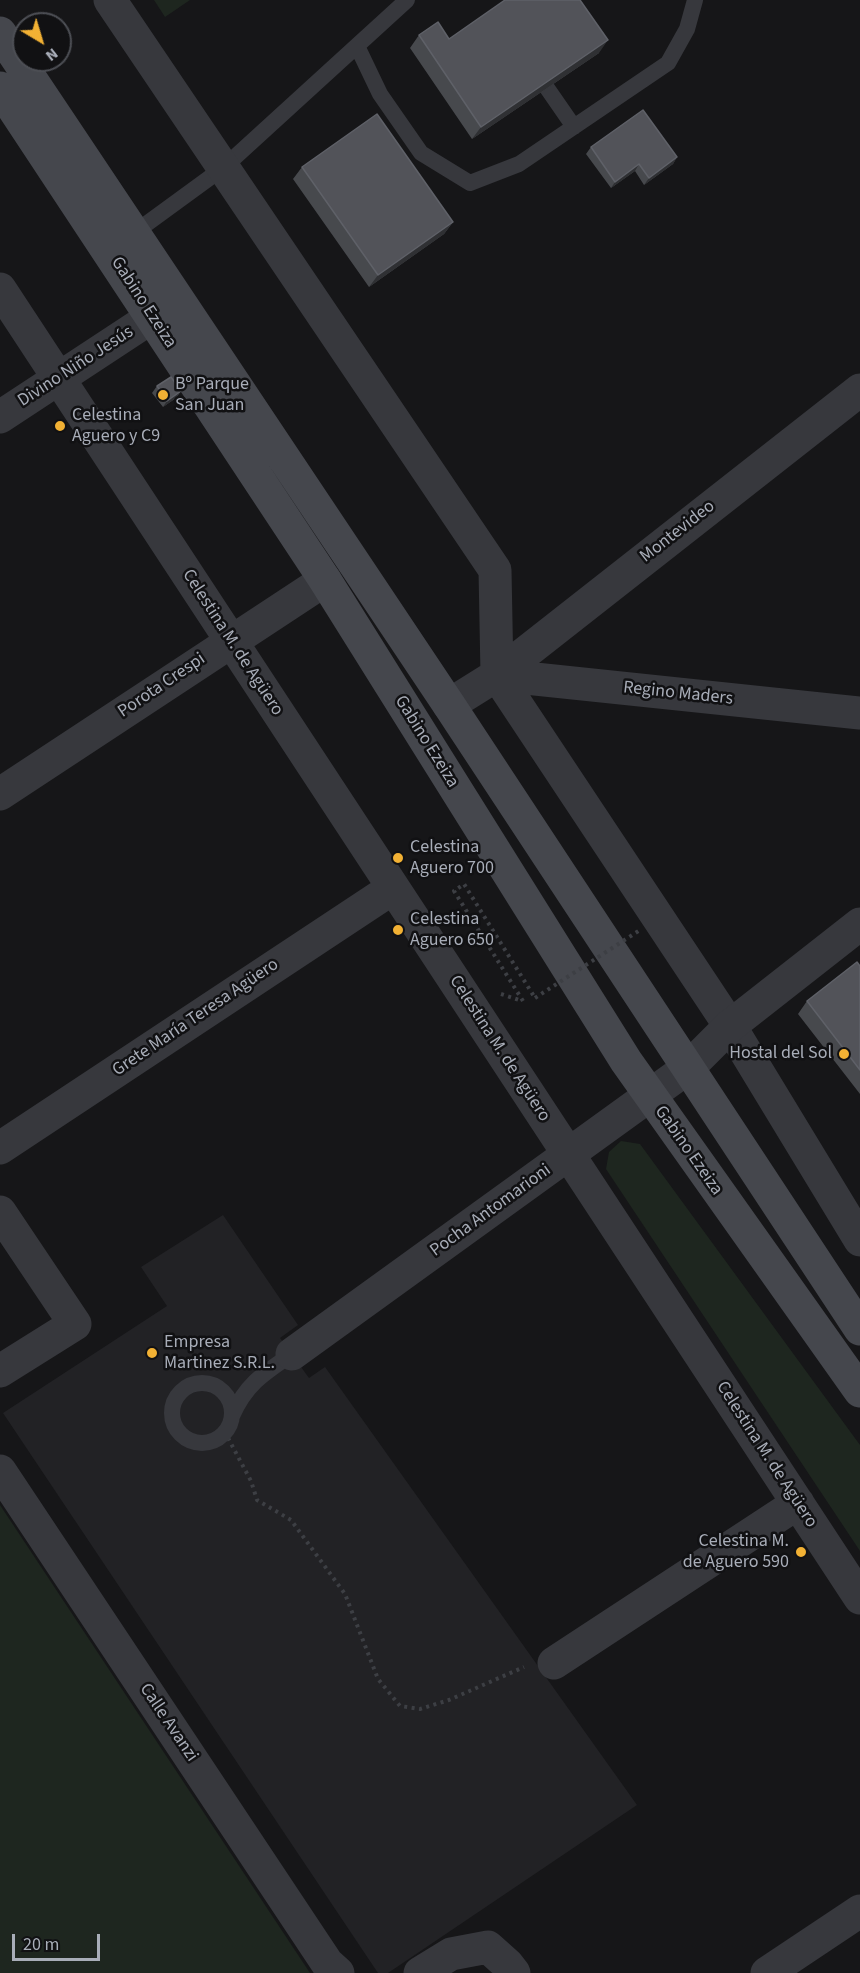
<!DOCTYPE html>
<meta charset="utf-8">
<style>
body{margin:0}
#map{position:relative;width:860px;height:1973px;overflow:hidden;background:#161618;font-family:"Source Sans 3",sans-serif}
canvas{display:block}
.north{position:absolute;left:12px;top:12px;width:60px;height:60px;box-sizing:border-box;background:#111113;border:2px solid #4d4f55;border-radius:50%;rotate:142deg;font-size:16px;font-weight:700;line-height:24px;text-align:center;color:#a8adb8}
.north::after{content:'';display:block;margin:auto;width:21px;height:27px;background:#f2b134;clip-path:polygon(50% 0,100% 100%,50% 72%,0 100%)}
.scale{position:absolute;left:12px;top:1934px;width:88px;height:27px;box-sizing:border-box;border:3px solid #a8adb8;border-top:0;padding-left:8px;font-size:18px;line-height:21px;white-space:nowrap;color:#a8adb8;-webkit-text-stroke:4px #111113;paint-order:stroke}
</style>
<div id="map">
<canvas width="860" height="1973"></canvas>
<div class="north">N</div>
<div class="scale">20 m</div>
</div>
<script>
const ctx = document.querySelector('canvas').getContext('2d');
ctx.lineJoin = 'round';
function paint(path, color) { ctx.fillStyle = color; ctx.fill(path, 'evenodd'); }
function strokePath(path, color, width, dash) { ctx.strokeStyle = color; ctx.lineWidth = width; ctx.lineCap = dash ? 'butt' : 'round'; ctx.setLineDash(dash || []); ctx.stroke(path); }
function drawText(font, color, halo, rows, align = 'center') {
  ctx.font = font + ' "Source Sans 3",sans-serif'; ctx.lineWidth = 5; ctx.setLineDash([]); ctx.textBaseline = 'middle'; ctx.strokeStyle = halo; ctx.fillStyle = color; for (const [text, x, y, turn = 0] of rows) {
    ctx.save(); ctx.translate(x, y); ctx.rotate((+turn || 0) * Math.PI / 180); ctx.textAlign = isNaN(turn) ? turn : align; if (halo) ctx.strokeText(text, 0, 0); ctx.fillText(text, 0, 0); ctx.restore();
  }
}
const built = new Path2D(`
 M223,1215L298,1325L280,1338L309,1378L325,1367L637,1805L388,1973H378L3,1413L167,1306L141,1267Z`);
const green = new Path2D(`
 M154,0H190L165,17Z
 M621,1141L640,1144L860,1445V1551L606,1169L609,1152Z
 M0,1505L310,1973H0Z`);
const path = new Path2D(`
 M501,994L522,1001
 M523,1001L454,891L464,884L535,998
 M228,1438L251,1481L257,1500L291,1520L345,1594L378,1679L400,1706L420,1709L449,1700L524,1667`);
const service = new Path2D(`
 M357,46L380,94L421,153L470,183L519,164L668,63L687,29L695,0
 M547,88L574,127
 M134,233L223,168L407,0
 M172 1413a30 30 0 1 1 60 0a30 30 0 1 1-60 0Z
 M232,1416C246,1384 264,1373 292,1354`);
const minor = new Path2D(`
 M110,0L495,570L497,675L730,1026L860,1240
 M0,289L860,1598
 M0,417L152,317
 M497,675L860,713
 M449,705L497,675L860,390
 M0,794L325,580
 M0,1148L393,888
 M0,1212L75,1324L0,1371
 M292,1354L689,1067
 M0,1471L327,1963L338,1973
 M554,1663L798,1503
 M420,1973L451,1954L488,1947L507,1964L514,1973
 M767,1973L860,1911`);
const tertiary = new Path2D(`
 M689,1067L730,1026L860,924`);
const secondary = new Path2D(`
 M0,33L449,705L860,1329
 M0,88L325,580L626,1061L860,1391`);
const pathBridge = new Path2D(`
 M535,998L640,930`);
const wall = new Path2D(`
 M419,35L449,39L599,53L472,139L410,48Z
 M591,147L677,157L673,164L644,185L635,171L611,188L586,154Z
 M302,167L453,222L444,234L369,287L293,179Z
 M157,386L181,391L176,398L163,407L152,393Z
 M860,966V1094L798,1014L807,1001Z`);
const shadedWall = new Path2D(`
 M608,40L599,53L472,139L481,127Z
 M677,157L673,164L644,185L649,178Z
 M639,164L635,171L611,188L615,182Z
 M453,222L444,234L369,287L378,275Z
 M181,391L176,398L163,407L167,401Z`);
const building = new Path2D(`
 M505,0H580L608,40L481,127L419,35L438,22L449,39Z
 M643,110L677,157L649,178L639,164L615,182L591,147Z
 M377,114L453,222L378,275L302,167Z
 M171,377L181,391L167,401L157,386Z
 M857,962L860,966V1070L807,1001Z`);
const markers = [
 [163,395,6,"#f2b134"],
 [60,426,6,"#f2b134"],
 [398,858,6,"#f2b134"],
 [398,930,6,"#f2b134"],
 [844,1054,6,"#f2b134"],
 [152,1353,6,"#f2b134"],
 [801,1552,6,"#f2b134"]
];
const streetNames = [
 ["Gabino Ezeiza",143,303,57],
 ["Divino Niño Jesús",76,367,-33],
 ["Montevideo",678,532,-38],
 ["Celestina M. de Agüero",232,643,57],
 ["Porota Crespi",162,686,-34],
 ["Regino Maders",678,694,6],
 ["Gabino Ezeiza",426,742,58],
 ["Grete María Teresa Agüero",196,1018,-34],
 ["Celestina M. de Agüero",499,1049,57],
 ["Gabino Ezeiza",688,1151,55],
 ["Pocha Antomarioni",491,1211,-36],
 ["Celestina M. de Agüero",766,1455,57],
 ["Calle Avanzi",168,1723,56]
];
const poiNames = [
 ["Bº Parque",175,385],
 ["San Juan",175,406],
 ["Celestina",72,416],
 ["Aguero y C9",72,437],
 ["Celestina",410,848],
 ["Aguero 700",410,869],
 ["Celestina",410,920],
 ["Aguero 650",410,941],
 ["Hostal del Sol",832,1054,"right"],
 ["Empresa",164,1343],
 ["Martinez S.R.L.",164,1364],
 ["Celestina M.",789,1542,"right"],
 ["de Aguero 590",789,1563,"right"]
];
paint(built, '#222225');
paint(green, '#1e261f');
strokePath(path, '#3d3f44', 4, [3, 4.5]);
strokePath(service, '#37383d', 16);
strokePath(minor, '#37383d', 33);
strokePath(tertiary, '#37383d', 33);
strokePath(secondary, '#45474d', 33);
strokePath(pathBridge, '#3d3f44', 4, [3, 4.5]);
paint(wall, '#47494d');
paint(shadedWall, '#2f3033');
paint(building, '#525359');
strokePath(building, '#5f6168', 1.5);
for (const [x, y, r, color] of markers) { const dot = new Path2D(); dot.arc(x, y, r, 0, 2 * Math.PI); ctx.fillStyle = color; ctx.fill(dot); strokePath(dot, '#111113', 2); }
drawText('18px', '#a8adb8', '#111113', streetNames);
drawText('18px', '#a8adb8', '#111113', poiNames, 'left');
</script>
